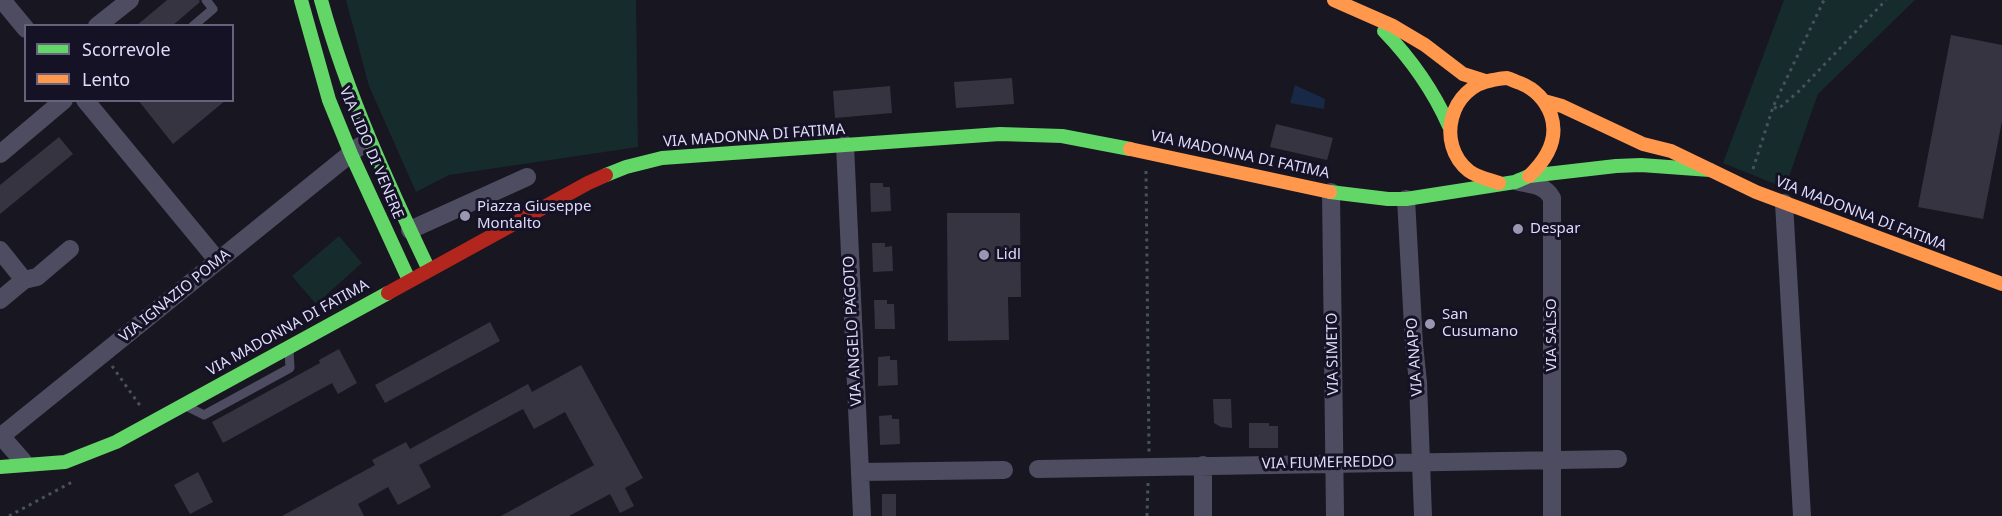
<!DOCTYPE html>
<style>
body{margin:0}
#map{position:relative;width:2002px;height:516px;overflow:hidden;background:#181621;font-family:"Noto Sans",sans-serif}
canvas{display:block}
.legend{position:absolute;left:24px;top:24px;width:210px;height:78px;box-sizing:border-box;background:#151225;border:2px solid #65627b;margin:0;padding:8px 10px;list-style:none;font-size:18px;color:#dedbfb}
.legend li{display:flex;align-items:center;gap:12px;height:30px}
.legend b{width:30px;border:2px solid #65627b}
</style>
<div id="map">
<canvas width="2002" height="516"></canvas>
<ul class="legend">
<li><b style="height:8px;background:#63d668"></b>Scorrevole</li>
<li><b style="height:8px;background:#ff974d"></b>Lento</li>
</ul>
</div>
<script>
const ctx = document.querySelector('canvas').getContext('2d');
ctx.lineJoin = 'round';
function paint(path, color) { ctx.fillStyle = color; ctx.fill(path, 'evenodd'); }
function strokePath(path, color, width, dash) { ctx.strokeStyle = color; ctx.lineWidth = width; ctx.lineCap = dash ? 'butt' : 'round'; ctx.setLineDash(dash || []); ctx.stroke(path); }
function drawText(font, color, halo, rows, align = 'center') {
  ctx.font = font + ' "Noto Sans",sans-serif'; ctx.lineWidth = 6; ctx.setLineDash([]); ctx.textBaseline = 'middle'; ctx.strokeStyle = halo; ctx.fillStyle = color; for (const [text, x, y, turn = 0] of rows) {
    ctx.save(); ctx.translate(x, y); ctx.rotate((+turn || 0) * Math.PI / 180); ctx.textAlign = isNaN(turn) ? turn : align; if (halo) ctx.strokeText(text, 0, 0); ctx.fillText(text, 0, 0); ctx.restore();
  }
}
const green = new Path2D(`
 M346,0H636L638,147L449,175L416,192L369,86Z
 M1784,0H1915L1818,94L1785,188L1723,163Z
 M339,236L362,263L316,304L292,276Z`);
const water = new Path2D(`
 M1295,85L1325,99L1324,109L1290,103Z`);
const building = new Path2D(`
 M167,0H199L200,2L172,26H136Z
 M1951,35L2002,45V121L1983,219L1918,207Z
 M1012,78L1014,104L956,108L954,82Z
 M890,86L892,113L835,118L833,91Z
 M138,100H226L173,144Z
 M1276,124L1333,138L1327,160L1270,147Z
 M59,137L73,154L0,214V185Z
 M870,183H883V187H890L891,211L871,212Z
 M947,213H1020L1021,297H1008L1009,340L948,341Z
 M872,243H885V247L892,246L893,271L873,272Z
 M874,300H887V304H894L895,329H875Z
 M490,322L500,341L385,403L375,385Z
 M339,349L357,383L338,394L332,383L223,443L212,422L320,363L319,360Z
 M890,356V360H897L898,385L878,386V357Z
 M581,365L643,478L625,488L634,506L620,513L610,494L569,516H501L594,465L565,412L534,429L523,409L419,465L431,487L398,505L388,487L358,504L364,516H282L375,465L372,460L406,442L410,449L528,384L532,392Z
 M1213,399H1231L1232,428L1221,427L1214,423Z
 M892,415V419H899L900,444L880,445L879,416Z
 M1249,423H1269V426H1278V448H1249Z
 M198,472L213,502L190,514L174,485Z
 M882,494H896V516H882Z`);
const path = new Path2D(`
 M1774,107L1778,109L1799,91L1886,0
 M1753,169L1773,107L1824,0
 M1146,171L1149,453
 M112,366L141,407
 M9,516L74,481
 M1147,516L1148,483`);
const lane = new Path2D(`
 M193,26L213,9L206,0
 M188,407L204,415L290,368L289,350`);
const street = new Path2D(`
 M2,0L26,29
 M97,26L130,0
 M85,100L218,261
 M845,145L862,516
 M0,154L64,100
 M1519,182C1533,185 1545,185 1552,198V516
 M1331,192L1335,516
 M1406,199L1414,345L1418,382L1423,516
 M1784,203L1802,516
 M410,230L527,177
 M0,250L24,280L0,300
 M24,280L37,277L70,249
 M0,435L23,461
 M0,437L360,146
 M1038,469L1618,459
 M860,472L1004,470
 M1203,516V465`);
const fast = new Path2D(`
 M301,0L329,100L351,154L409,280
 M321,0C347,94 387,182 429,270
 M1384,31C1412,60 1433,90 1449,126
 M606,175L626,167L662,158L1000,134L1062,136L1130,149
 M1330,192L1388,199H1406L1515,182L1529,176L1616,166L1641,165L1710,170
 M0,467L65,462L116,442L388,293`);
const slow = new Path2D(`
 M1334,0L1393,26L1425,45L1463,74L1485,81
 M1544,101L1562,106L1643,144L1671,151L1756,192L2002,284
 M1130,149L1330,192
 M1499,183C1490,180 1477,177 1469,171C1435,144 1450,86 1493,80C1498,79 1503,78 1507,78C1511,79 1516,82 1520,83C1535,89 1545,99 1551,115C1559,139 1546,160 1529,176`);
const jam = new Path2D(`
 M388,293L588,183L606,175`);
const markers = [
 [465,216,6,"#9996af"],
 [1518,229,6,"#9996af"],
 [984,255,6,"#9996af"],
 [1430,324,6,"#9996af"]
];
const streetNames = [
 ["VIA MADONNA DI FATIMA",754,136,-4],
 ["VIA LIDO DI VENERE",371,153,67],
 ["VIA MADONNA DI FATIMA",1240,155,12],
 ["VIA MADONNA DI FATIMA",1861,214,21],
 ["VIA IGNAZIO POMA",175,296,-39],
 ["VIA MADONNA DI FATIMA",288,328,-29],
 ["VIA ANGELO PAGOTO",853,331,-93],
 ["VIA SALSO",1552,335,-90],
 ["VIA SIMETO",1333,354,-91],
 ["VIA ANAPO",1415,357,-94],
 ["VIA FIUMEFREDDO",1328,463,-1]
];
const poiNames = [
 ["Piazza Giuseppe",477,207],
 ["Montalto",477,224],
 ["Despar",1530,229],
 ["Lidl",996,255],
 ["San",1442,315],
 ["Cusumano",1442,332]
];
paint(green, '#162b2b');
paint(water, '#172946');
paint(building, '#373442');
strokePath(path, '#48525d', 3, [3, 4.5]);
strokePath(lane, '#4e4c60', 9);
strokePath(street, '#4e4c60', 18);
strokePath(fast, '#63d668', 14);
strokePath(slow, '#ff974d', 14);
strokePath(jam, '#b3261e', 14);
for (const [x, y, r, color] of markers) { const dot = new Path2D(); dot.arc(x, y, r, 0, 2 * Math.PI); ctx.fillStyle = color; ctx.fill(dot); strokePath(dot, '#151225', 2); }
drawText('15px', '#dedbfb', '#151225', streetNames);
drawText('15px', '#dedbfb', '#151225', poiNames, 'left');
</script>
